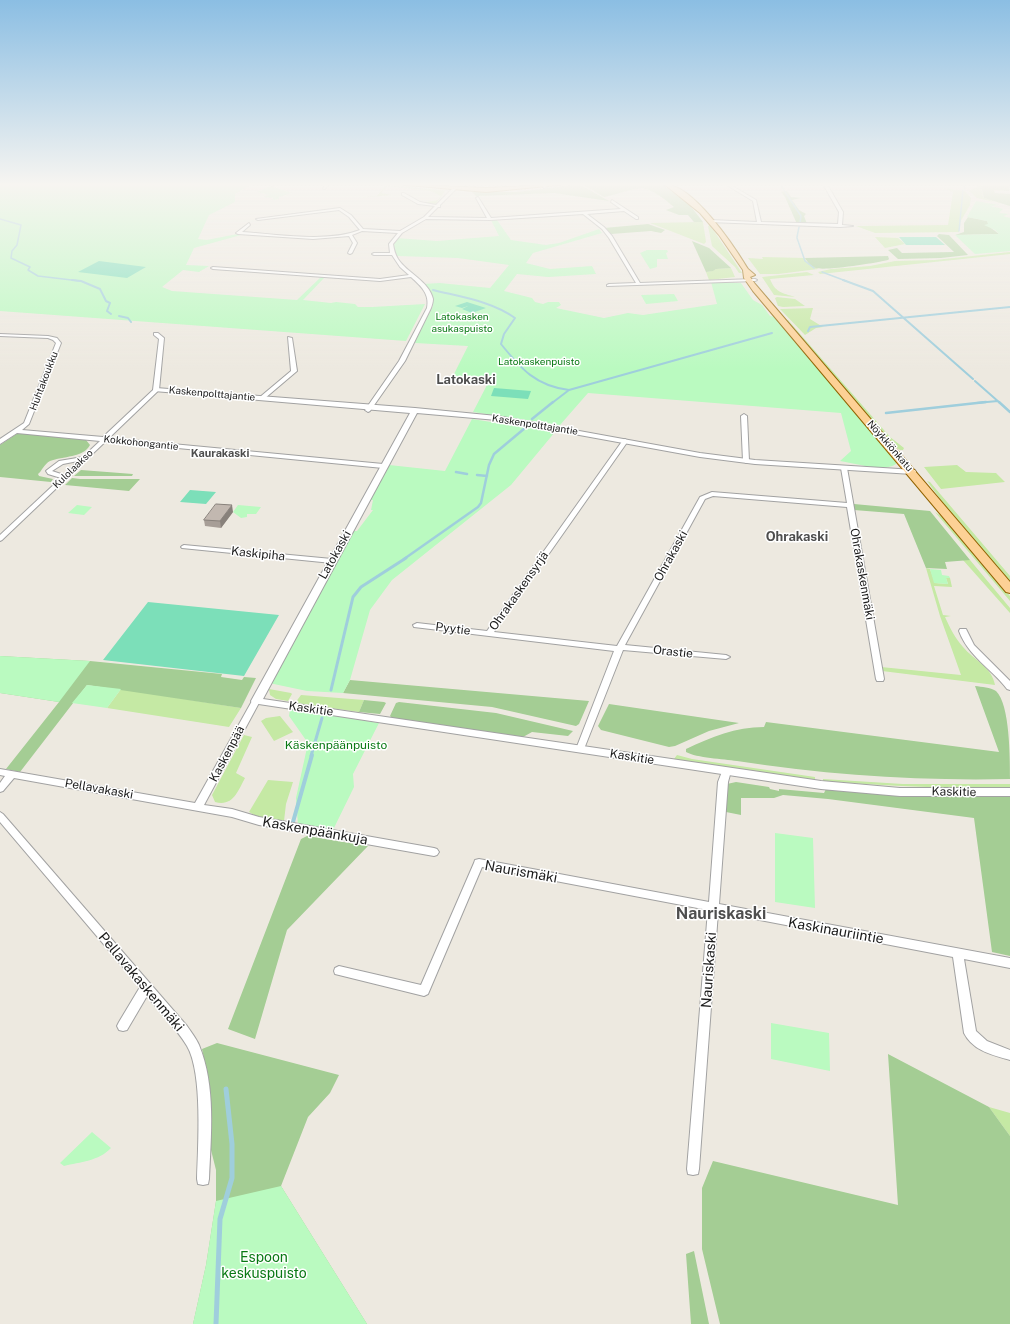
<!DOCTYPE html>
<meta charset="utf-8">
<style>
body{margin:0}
canvas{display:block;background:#ede9e0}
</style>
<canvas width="1010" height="1324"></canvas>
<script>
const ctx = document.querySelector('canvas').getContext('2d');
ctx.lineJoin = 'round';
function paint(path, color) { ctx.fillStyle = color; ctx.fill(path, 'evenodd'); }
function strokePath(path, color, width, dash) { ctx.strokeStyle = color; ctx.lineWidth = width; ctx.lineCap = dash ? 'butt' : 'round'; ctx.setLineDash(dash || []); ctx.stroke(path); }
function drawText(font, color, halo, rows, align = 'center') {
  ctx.font = font + ' "Public Sans",sans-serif'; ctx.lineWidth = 3; ctx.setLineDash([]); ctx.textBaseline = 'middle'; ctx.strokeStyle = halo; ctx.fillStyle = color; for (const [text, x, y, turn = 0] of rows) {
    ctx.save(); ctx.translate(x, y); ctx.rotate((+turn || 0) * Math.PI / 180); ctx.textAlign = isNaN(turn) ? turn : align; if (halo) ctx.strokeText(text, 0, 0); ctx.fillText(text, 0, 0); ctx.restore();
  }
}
const grass = new Path2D(`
 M386,185L443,190L445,191L435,205L421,203L438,200L441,196L431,191L387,186L381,193L392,195L357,198L377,196Z
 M981,185L983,197L994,202L977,198L969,191Z
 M943,188L965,191L971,198L970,205L959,224V232L875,233L856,226L948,225L953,192Z
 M703,222L706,242L704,244L650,223Z
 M710,225L742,273H739L735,267L712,246L708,226Z
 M875,237L898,238L905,244L885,248Z
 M1010,252V254L820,274L818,272L831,269L870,266L895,261L935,260Z
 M762,257L805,258L806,261L818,269L778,274H760L748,258L763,259Z
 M731,268L735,277L709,280L706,272L712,271L716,269Z
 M807,272L814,275L770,279C775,292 782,293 795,297L774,295L762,277Z
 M777,297L795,299L805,306L783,307L778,306L775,298Z
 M813,308L810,319L823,327L816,328L805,335L780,309Z
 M788,320L890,437L904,448L903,450H900L890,443L786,321Z
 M957,465L966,472L996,473L1005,482L941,489L924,467Z
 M927,481L930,482L1010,576V584L948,510Z
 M935,512L947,520L1010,596V601Z
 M963,560H970L1010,608V613Z
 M926,568L930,569L935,583L948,584L946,578H950L952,587L934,586L943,615L951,616L945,617C950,628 955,638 963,647C974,660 992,667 995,685L882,671L881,667L961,675L940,616Z
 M121,689L241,708L229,727L107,708Z
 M269,689L291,693L292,694L288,701L276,699L270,695Z
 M301,695L364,700L359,712L295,703Z
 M280,716L293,732L274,741L261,721L266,718Z
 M244,735L252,737L236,773L245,778C238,791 233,807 215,802L212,795Z
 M677,755L692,759L815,777V780L674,759Z
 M823,779L903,784H1010V787C948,789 885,786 823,781Z
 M268,780L293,782L286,804L284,821L256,816L249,812Z
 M989,1107L1010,1113V1136Z`);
const forest = new Path2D(`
 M579,184L609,201L554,193L476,196L472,192H517Z
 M582,184L663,185L689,204L703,222H694L688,215H679L666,210L674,207C641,179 641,189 604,197Z
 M986,184H1010L1009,191L994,190L995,193L1010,194V206L984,198L981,186Z
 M787,191L791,197L801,198L792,200L799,210L806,214L804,216L807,224H797L785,197L781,192Z
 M968,217L987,221L991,228L999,234L955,235L964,232V223Z
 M648,224L665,230L661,233L651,231L611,234L607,233L604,228Z
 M939,234L949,235L968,255L941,258L898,259L888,250L897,248L902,253L954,252L937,236Z
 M692,241L709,248L731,268L716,269L713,271L706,272Z
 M888,256L889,259L888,260C876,263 825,271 816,268C812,267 807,262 805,258Z
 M18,433L86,440L90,445C83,458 63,456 50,461C44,464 42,471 38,474L39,476L53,479L51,482L0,477V445Z
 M81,470L133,474L132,476H74Z
 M72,478L80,479H140L129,491L65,485Z
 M854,504L930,511L970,560L945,562L947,569L926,568L904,514L854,510Z
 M0,656L90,661L222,674L221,677L242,680L244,677L256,678L241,708L87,685L20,772L6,769L59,702L0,693Z
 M350,680L589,701L579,724L576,726L492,707L343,693Z
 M975,686C982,687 990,687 996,691C1010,704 1010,758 1010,779C918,781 827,775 737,761C723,759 697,758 686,752V749C712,737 735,727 764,727L766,722L999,752Z
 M364,700L384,702L386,703L380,714L359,712Z
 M399,702L496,713L573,731L568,736L532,732L523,737L392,718L390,716L396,703Z
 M609,704L739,723L709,731L675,746L669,747L601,730L598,726Z
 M736,782L769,787L770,789L779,791V789L824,793L826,789L904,796H1010V956L992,952L974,818L828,799L783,795L774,798H741V815L726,812L727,784Z
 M307,836L368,846L287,930L255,1039L228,1029L301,839Z
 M217,1043L339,1075L330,1093L308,1117L281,1186L367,1324H193L206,1265L216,1201V1170L209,1142L206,1068L202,1049Z
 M888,1054L989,1107L1010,1136V1324H720L702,1249V1188L713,1161L898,1205Z
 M694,1251L709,1324H691L686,1254Z`);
const park = new Path2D(`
 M0,184H252L235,194V202L209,215L198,239L207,240L237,234L241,235L194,248L186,265L209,266L199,272L183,270L162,287L172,291L297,300L321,277H325L303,300L331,303L336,302L355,304L358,307H372L425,304L406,341L0,311Z
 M271,186L292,193L279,197V199L271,200L274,198L264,197L269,195L257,192Z
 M976,201L999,205L990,206L1003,209L999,213L1009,214L1003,216L1010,218V251L975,254L955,235L999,234L995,230L984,225L988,224L987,221L967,217Z
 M491,220H497L511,240L546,245L559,243L599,229L602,233L533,253L526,263L550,269L592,266L596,274L548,277L517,274L504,291L532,298L535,302L543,304L548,302H559L561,305L556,308L604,318L628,313L643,315L717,304L711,282L741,283L753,300L762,305L770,316L775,317L896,461V464C884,473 855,463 840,461L851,451L841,413L588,393L560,425L473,412L487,385L450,382L468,346L415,343L416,338L433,306L432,295L422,284L440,283L490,288L509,265L458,258L398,256L396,255L393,248L396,238L437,241L499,236Z
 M647,250H667L668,252L666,253L668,259H657V267L650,269L640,253Z
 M674,294L678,301L646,304L641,295Z
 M472,419L555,432L511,485L392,580L370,610L350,680L343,693L307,691L269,683L354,531H357L373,510H371L373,500H370L389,465L445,471Z
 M77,505L92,507L84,515L68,513Z
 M238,505L261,507L256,514H247V517L241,518L233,512Z
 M930,569L941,570L942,575L949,576L950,578H946L948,584L934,583Z
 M0,656L90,661L59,702L0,693Z
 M87,685L121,689L107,708L72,703Z
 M290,709L379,723L353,774L354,787L333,830L298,825L296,798L308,743L289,716Z
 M775,833L813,838L815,908L775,902Z
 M771,1023L829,1033L830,1071L771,1059Z
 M92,1132L111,1148C99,1161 80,1162 64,1166L60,1163Z
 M281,1186L367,1324H193L206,1265L216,1201Z`);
const pitch = new Path2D(`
 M899,237H936L945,245H906Z
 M99,261L146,267L127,278L78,272Z
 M467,302L486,308L472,313L462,309L468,306L462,308L455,306Z
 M494,388L531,391L528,399L491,396Z
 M190,490L216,492L206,504L180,502Z
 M148,602L279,615L244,676L103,660Z`);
const streamFar5 = new Path2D(`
 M780,184L801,216L800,223
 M963,184L965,188
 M0,219L21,225L17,245L12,251L11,258L30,267L28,270L38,276L80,281
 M959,231L963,190
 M797,237L799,227
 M797,238L805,261L814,268
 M822,272L846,281`);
const streamFar4 = new Path2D(`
 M72,280L81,281L100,289L106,301L110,303L107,311L111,314
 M843,280L873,291L973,379
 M433,290C461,297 491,301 515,318L504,334L501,344C521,369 536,386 569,390
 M119,316L128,318L131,322
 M808,331L810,327L1010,307
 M975,381L1000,403
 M552,403L569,390L772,333
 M976,403L998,401`);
const streamFar3 = new Path2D(`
 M999,402L1010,412
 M886,413L986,402
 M532,419L553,402
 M456,472L467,474
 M477,475L487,476
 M404,559L478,507L481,503L489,465L494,454L525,428`);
const streamFar2 = new Path2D(`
 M331,690L353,597L361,587L406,558
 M311,756L322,718`);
const streamFar1 = new Path2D(`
 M293,822L312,755`);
const stream = new Path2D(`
 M216,1324L220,1219L232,1178V1144L226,1089`);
const minor = new Path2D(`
 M325,184H329L325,189H323Z
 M540,184H544L547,187L544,188Z
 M725,184H729L756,200L761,222L838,224L839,212L823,184H827L843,212L842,225L853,226L840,227L709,222L710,220L757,222L753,201Z
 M453,188L456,189L440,205V207H438L428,217L487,218L476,198L478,197L491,218L621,209L611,202L612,200L638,217V219H636L624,211L587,214L604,227L612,236L640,283L755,279L757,280L755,281L607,286V285L609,284L636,283L609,238L602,229L583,214L490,220L426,219L402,233L393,244C394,250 395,254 398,259C407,273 429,281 433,299C433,302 432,305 431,308L405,361L370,411L368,412L365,410L399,361L427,308C430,294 421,286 411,277L380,281L213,269L211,268L213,267L380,279L409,275L400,267L392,255H374L372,254L374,253H390L389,244L398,233L362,231L352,235L357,243L352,253L350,254L348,253L353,243L349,236L313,239L238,234L236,233L249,223L250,225L242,232C276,234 327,243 360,230L349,217L339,210L258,220L256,219L340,208L351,215L363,229L400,231L424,217L435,206L418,204L402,195V193H404L420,202L436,205Z
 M154,333H158L164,338L159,390L109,438L383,464L386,466L383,468L106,441L2,540L0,541V535L61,478L48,474L46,471L47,470L59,461L83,457L100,441L17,433L0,444V439L24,423L56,343L53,340L48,338L0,336V334L48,336L57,338L61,343L29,424L22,430L103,437L153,390L159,339L154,335ZM78,461L64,475L52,471L63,464Z
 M288,337L292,338L297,371L264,399H260V397L291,371Z
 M744,414L747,416L749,461L746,463L743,461L741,416Z
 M625,439L628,441L494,632L617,646L700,497L712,492L847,503L841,468L844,466L847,468L884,679L883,681H877L876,679L847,507L713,496L705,499L625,645L726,655L730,657L726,659L623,650L584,749L583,751H577L576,749L614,651L414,627L413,625L417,623L487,631L623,440Z
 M184,545L332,559L336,561L332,563L182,548L181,547L182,546Z
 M960,629H966L974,645L1010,681V690L1007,689C992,669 968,656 959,631Z
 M256,698L260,701L204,805L232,809L259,817L434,848L437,849L439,852L437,855L434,856L259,825L232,817L14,778L3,791L0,792V783L5,776L0,775V769L195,803L252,701Z
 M726,768L729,769L731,771L728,782L719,904L1010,958V968L964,959L976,1031L987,1041L1010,1050V1060C993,1055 973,1051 964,1033L953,957L718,912L699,1169L698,1174L693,1175L688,1174L687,1169L708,910L482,867L428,994L424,996L335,974L334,971L335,968L339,966L421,985L474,863L475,860L479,859L709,902L718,782L723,769Z
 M0,812L3,814L187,1026C191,1032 196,1038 199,1045C216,1086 211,1135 209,1179L208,1184L203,1185L198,1184L197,1179C198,1146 203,1073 187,1046C176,1028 160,1012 147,996L127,1030L123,1031L119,1030L117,1026L119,1022L140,987L0,822Z`);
const tertiary = new Path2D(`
 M156,388L415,408L497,416L700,453L755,460L915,470L916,472L912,474L755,464L700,457L497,420L417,413L263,699L821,781L900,788H1010V796H900L821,789L252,703L251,701L410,413L154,391L153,390Z`);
const primary = new Path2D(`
 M396,184L486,188L567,184L486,192Z
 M664,184C693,184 734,246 748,269L755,275L750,277L755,284L1010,582V593L1006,592L753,291L744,278L743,270L719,235L700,213Z`);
const wall = new Path2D(`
 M233,512L221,528L205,526L204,520Z`);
const shadedWall = new Path2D(`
 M232,505L233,512L221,528L220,521Z`);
const building = new Path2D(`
 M216,504L232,505L220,521L204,520Z`);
const farParknames = [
 ["Latokasken",462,317],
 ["asukaspuisto",462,329],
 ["Latokaskenpuisto",539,362]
];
const farStreetnames = [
 ["Huhtakoukku",44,381,-69],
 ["Kaskenpolttajantie",212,394,5],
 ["Kaskenpolttajantie",535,425,9],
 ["Kokkohongantie",141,443,6],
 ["Nöykkiönkatu",890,446,49],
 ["Kulolaakso",73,469,-44]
];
const farNeighbourhoodnames = [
 ["Kaurakaski",220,454]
];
const streetNames = [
 ["Kaskipiha",258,554,6],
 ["Latokaski",335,555,-61],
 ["Ohrakaski",671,556,-61],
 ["Ohrakaskenmäki",862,574,80],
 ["Ohrakaskensyrjä",519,591,-55],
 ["Pyytie",453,629,7],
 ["Orastie",673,652,6],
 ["Kaskitie",311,709,8],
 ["Kaskenpää",227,754,-62],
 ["Kaskitie",632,757,9],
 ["Pellavakaski",99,789,10],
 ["Kaskitie",954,792,1]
];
const parkNames = [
 ["Käskenpäänpuisto",336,745]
];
const farDistrictnames = [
 ["Latokaski",466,380]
];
const neighbourhoodNames = [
 ["Ohrakaski",797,537]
];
const nearStreetnames = [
 ["Kaskenpäänkuja",315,831,10],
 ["Naurismäki",521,872,10],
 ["Kaskinauriintie",836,931,10],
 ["Nauriskaski",709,970,-86],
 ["Pellavakaskenmäki",141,982,50]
];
const nearParknames = [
 ["Espoon",264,1258],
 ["keskuspuisto",264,1274]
];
const nearNeighbourhoodnames = [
 ["Nauriskaski",721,914]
];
paint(grass, '#c5e9a4');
paint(forest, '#a4cd94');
paint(park, '#bafac0');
paint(pitch, '#7cdfb9');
strokePath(streamFar5, '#9fcedc', 1.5);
strokePath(streamFar4, '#9fcedc', 2);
strokePath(streamFar3, '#9fcedc', 2.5);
strokePath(streamFar2, '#9fcedc', 3);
strokePath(streamFar1, '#9fcedc', 4);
strokePath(stream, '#9fcedc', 5);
strokePath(minor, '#a2a2a2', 2);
strokePath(tertiary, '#a2a2a2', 2);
strokePath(primary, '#926300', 2);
paint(minor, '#fff');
paint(tertiary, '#fff');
paint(primary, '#fdd195');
paint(wall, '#a79e97');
paint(shadedWall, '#88817b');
paint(building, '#c2b8b0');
strokePath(building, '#88817b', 1);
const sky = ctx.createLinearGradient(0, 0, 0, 369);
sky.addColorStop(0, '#8bbee3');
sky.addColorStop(0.5, '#f7f5f1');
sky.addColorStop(1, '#f7f5f100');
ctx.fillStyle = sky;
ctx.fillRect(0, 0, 1010, 369);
drawText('10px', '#097914', '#fff', farParknames);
drawText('10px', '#1b1b1b', '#fff', farStreetnames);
drawText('bold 11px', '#4e4e4e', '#fff', farNeighbourhoodnames);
drawText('12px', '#1b1b1b', '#fff', streetNames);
drawText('12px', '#097914', '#fff', parkNames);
drawText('bold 13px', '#4e4e4e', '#fff', farDistrictnames);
drawText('bold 13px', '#4e4e4e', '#fff', neighbourhoodNames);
drawText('14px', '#1b1b1b', '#fff', nearStreetnames);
drawText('14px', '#097914', '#fff', nearParknames);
drawText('bold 16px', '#4e4e4e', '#fff', nearNeighbourhoodnames);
</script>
